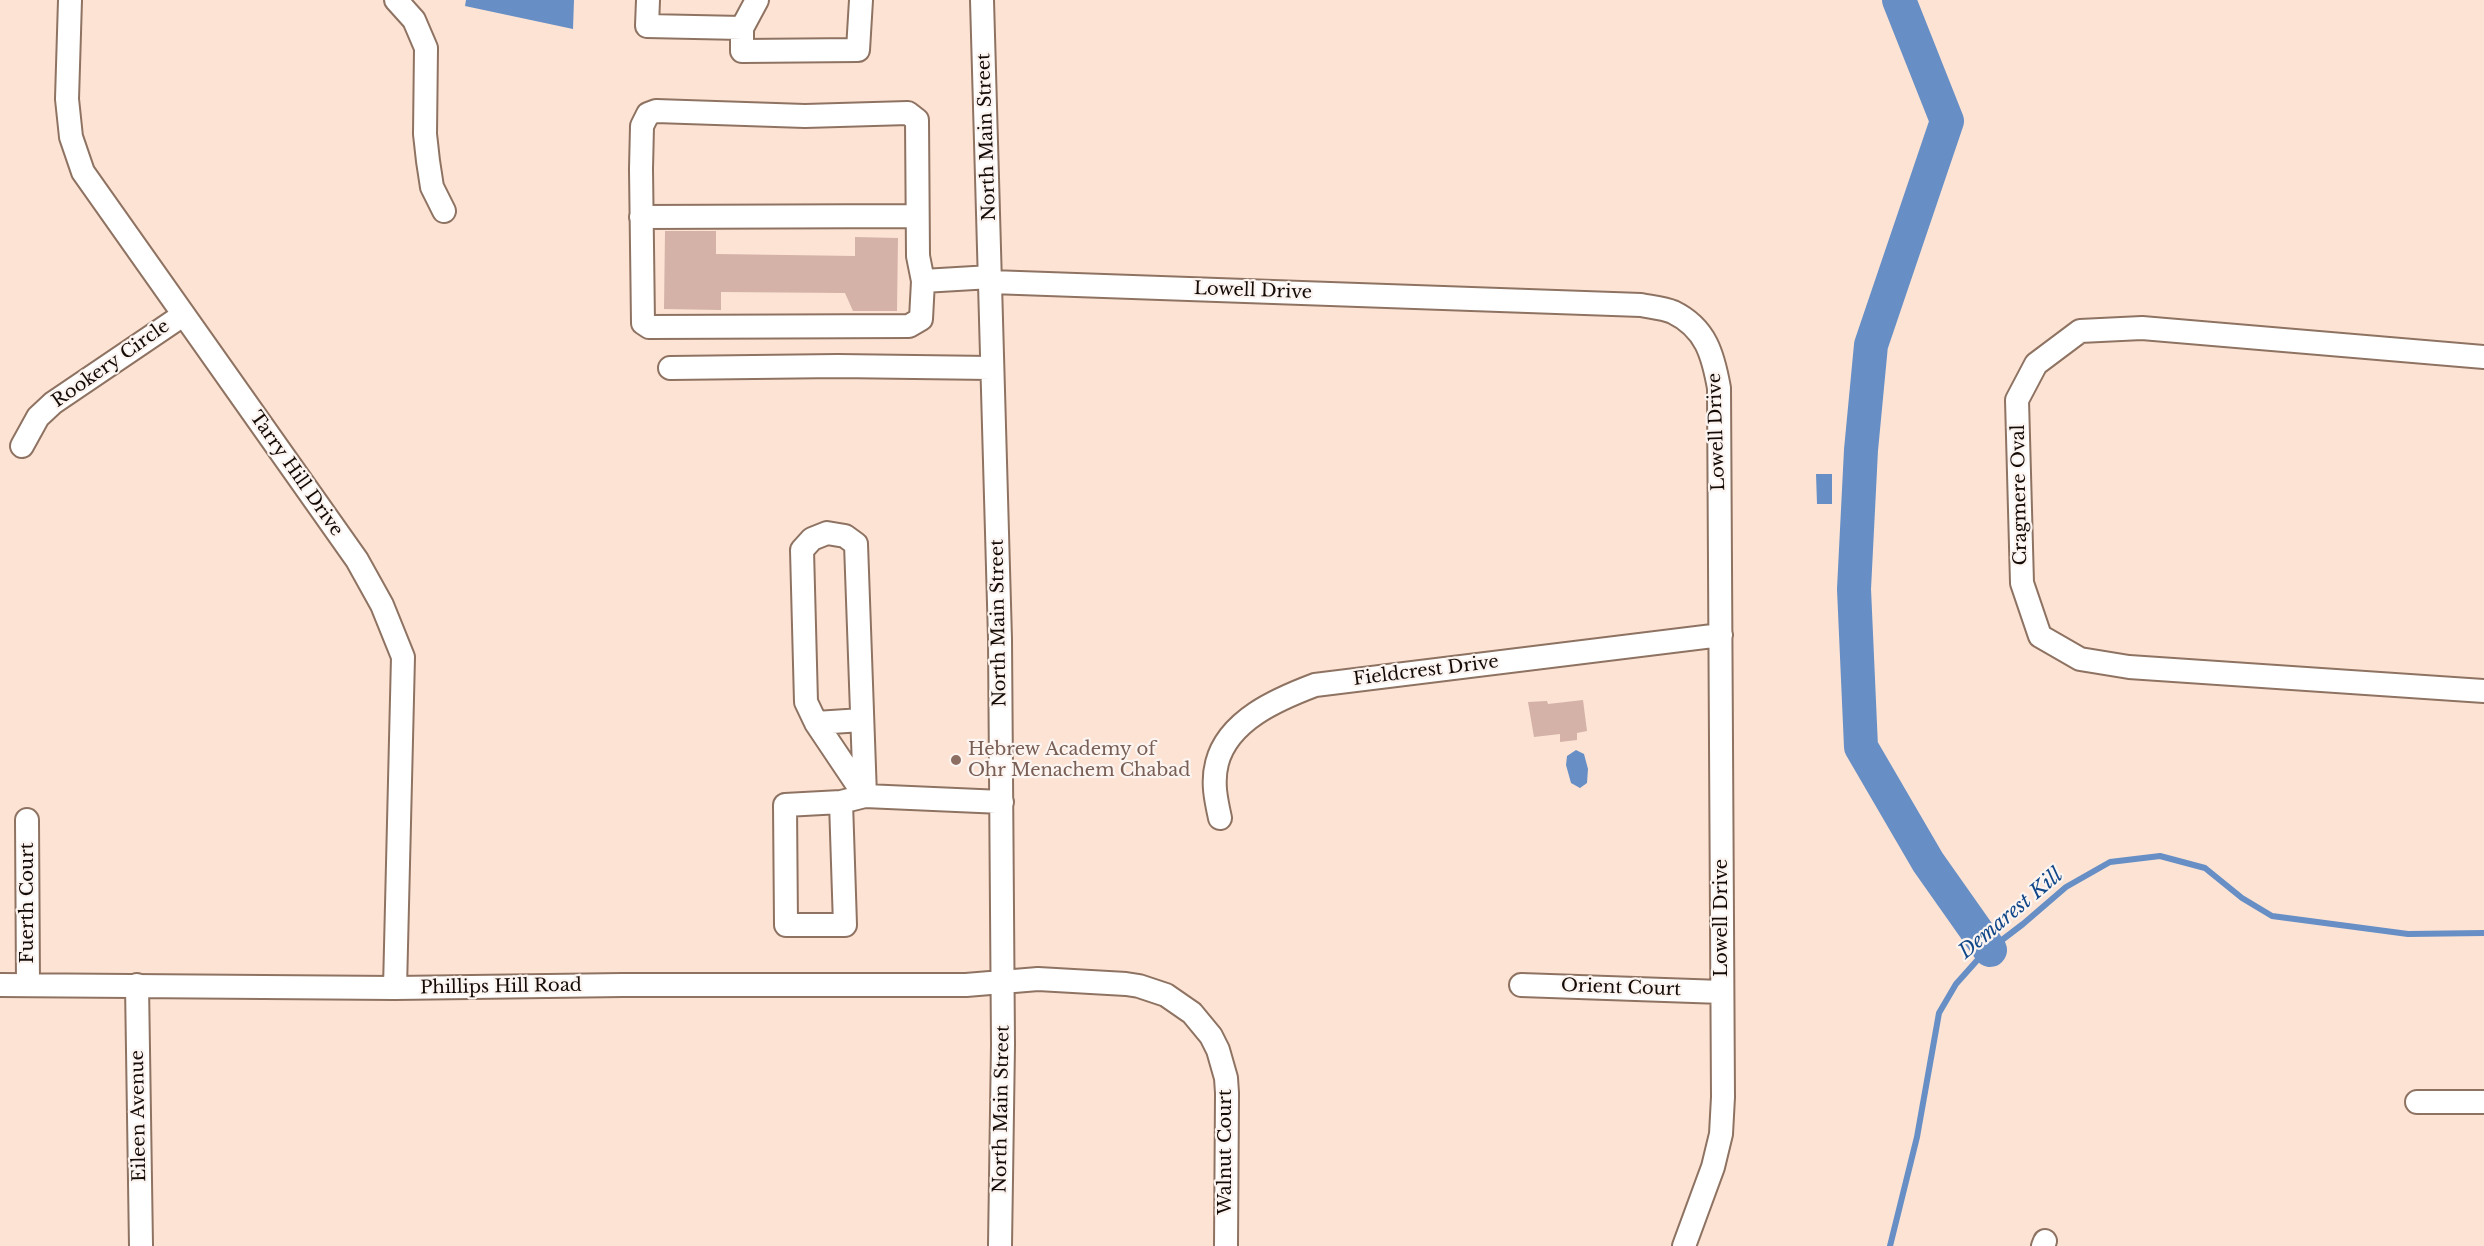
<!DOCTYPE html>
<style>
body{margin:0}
canvas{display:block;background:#fce3d4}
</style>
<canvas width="2484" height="1246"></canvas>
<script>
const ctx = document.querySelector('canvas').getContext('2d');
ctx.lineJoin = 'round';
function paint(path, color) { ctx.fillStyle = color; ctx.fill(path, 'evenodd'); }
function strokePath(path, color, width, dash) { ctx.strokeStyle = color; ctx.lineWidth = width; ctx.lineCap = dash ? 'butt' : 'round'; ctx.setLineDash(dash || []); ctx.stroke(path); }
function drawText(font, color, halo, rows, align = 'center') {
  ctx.font = font + ' "Libre Baskerville",serif'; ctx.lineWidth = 4.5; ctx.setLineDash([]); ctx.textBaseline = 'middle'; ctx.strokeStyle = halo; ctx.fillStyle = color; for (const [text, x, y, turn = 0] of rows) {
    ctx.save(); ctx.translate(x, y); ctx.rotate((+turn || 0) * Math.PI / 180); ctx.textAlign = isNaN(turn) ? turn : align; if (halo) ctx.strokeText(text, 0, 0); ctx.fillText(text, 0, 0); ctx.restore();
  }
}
const water = new Path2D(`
 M466,0H574L573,29L465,6Z
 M1816,474H1832V504H1817Z
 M1576,750L1584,754L1588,769L1587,783L1580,788L1571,783L1566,765L1567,756Z`);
const stream = new Path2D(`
 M1890,1246L1917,1137L1939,1013L1956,984L1981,956L2023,924L2066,887L2110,862L2160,856L2205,868L2242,898L2272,916L2408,934L2484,933`);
const river = new Path2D(`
 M1899,0L1947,121L1871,345L1861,450L1854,589L1861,747L1928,862L1990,950`);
const building = new Path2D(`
 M665,231H716V254L855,256V237L898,238L897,311H853L845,293L721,292V310L664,309Z
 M1583,700L1587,731L1577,733V740L1560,742V734L1534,737L1528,702L1547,701L1548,704Z`);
const minor = new Path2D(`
 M70,0L67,99L71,137L83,172L357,560L382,605L403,657L395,988
 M396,0L414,20L426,48L425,134L428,161L432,187L444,211
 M648,0L647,26L742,28L757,0
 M982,0L1000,639L1003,1044L1000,1246
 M742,28V51L858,50L861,0
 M641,217L917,216
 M923,281L921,319L909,326L649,327L643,323L641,169L642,126L648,114L656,111L805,116L908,113L917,120L918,256L923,281L991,277
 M991,282L1641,305C1651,307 1664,308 1673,312C1706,328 1713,355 1719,388L1723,1097L1721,1134L1713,1167L1684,1246
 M2484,357L2142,328L2080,331L2036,364L2017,400L2022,583L2040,636L2080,659L2129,667L2484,691
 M670,368L838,366L991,368
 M22,446L38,417L53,403L183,315
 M827,533L845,536L856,544L865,796L816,723L806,702L802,550L812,539Z
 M816,723L862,720
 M841,802L785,805L786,925H845L841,802L865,796L1002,802
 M1220,818C1216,800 1212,782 1217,763C1228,720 1278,699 1315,685L1721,635
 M27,820L28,985
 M0,985L395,988L623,985H966L1038,979L1126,984L1139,986L1166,995L1192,1013L1211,1036L1218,1050L1226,1078L1227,1093L1226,1246
 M137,985L141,1246
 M1521,985L1722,992
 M2417,1102H2484
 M2043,1246L2045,1241`);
const markers = [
 [956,760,6,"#8d6e63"]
];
const streetNames = [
 ["North Main Street",987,137,-92],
 ["Lowell Drive",1253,291,2],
 ["Rookery Circle",111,364,-35],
 ["Lowell Drive",1717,432,-92],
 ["Tarry Hill Drive",296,474,55],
 ["Cragmere Oval",2020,495,-91],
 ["North Main Street",999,623,-91],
 ["Fieldcrest Drive",1426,671,-7],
 ["Fuerth Court",28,903,-90],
 ["Lowell Drive",1722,918,-90],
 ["Phillips Hill Road",501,987,-1],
 ["Orient Court",1621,988,2],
 ["North Main Street",1002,1109,-89],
 ["Eileen Avenue",139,1116,-91],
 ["Walnut Court",1226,1152,-90]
];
const educationNames = [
 ["Hebrew Academy of",968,750],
 ["Ohr Menachem Chabad",968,771]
];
const waterNames = [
 ["Demarest Kill",2011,914,-40]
];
paint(water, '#678fc5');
strokePath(stream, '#678fc5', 6);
strokePath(river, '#678fc5', 34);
paint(building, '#d4b2a7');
strokePath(minor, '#8f7362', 26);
strokePath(minor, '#fff', 22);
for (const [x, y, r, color] of markers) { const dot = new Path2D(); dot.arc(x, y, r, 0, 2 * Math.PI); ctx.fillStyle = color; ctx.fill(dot); strokePath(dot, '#fbf4f0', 2); }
drawText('18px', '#150b06', '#fbf4f0', streetNames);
drawText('18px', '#785e54', '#fbf4f0', educationNames, 'left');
drawText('italic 20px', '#114789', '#fbf4f0', waterNames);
</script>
